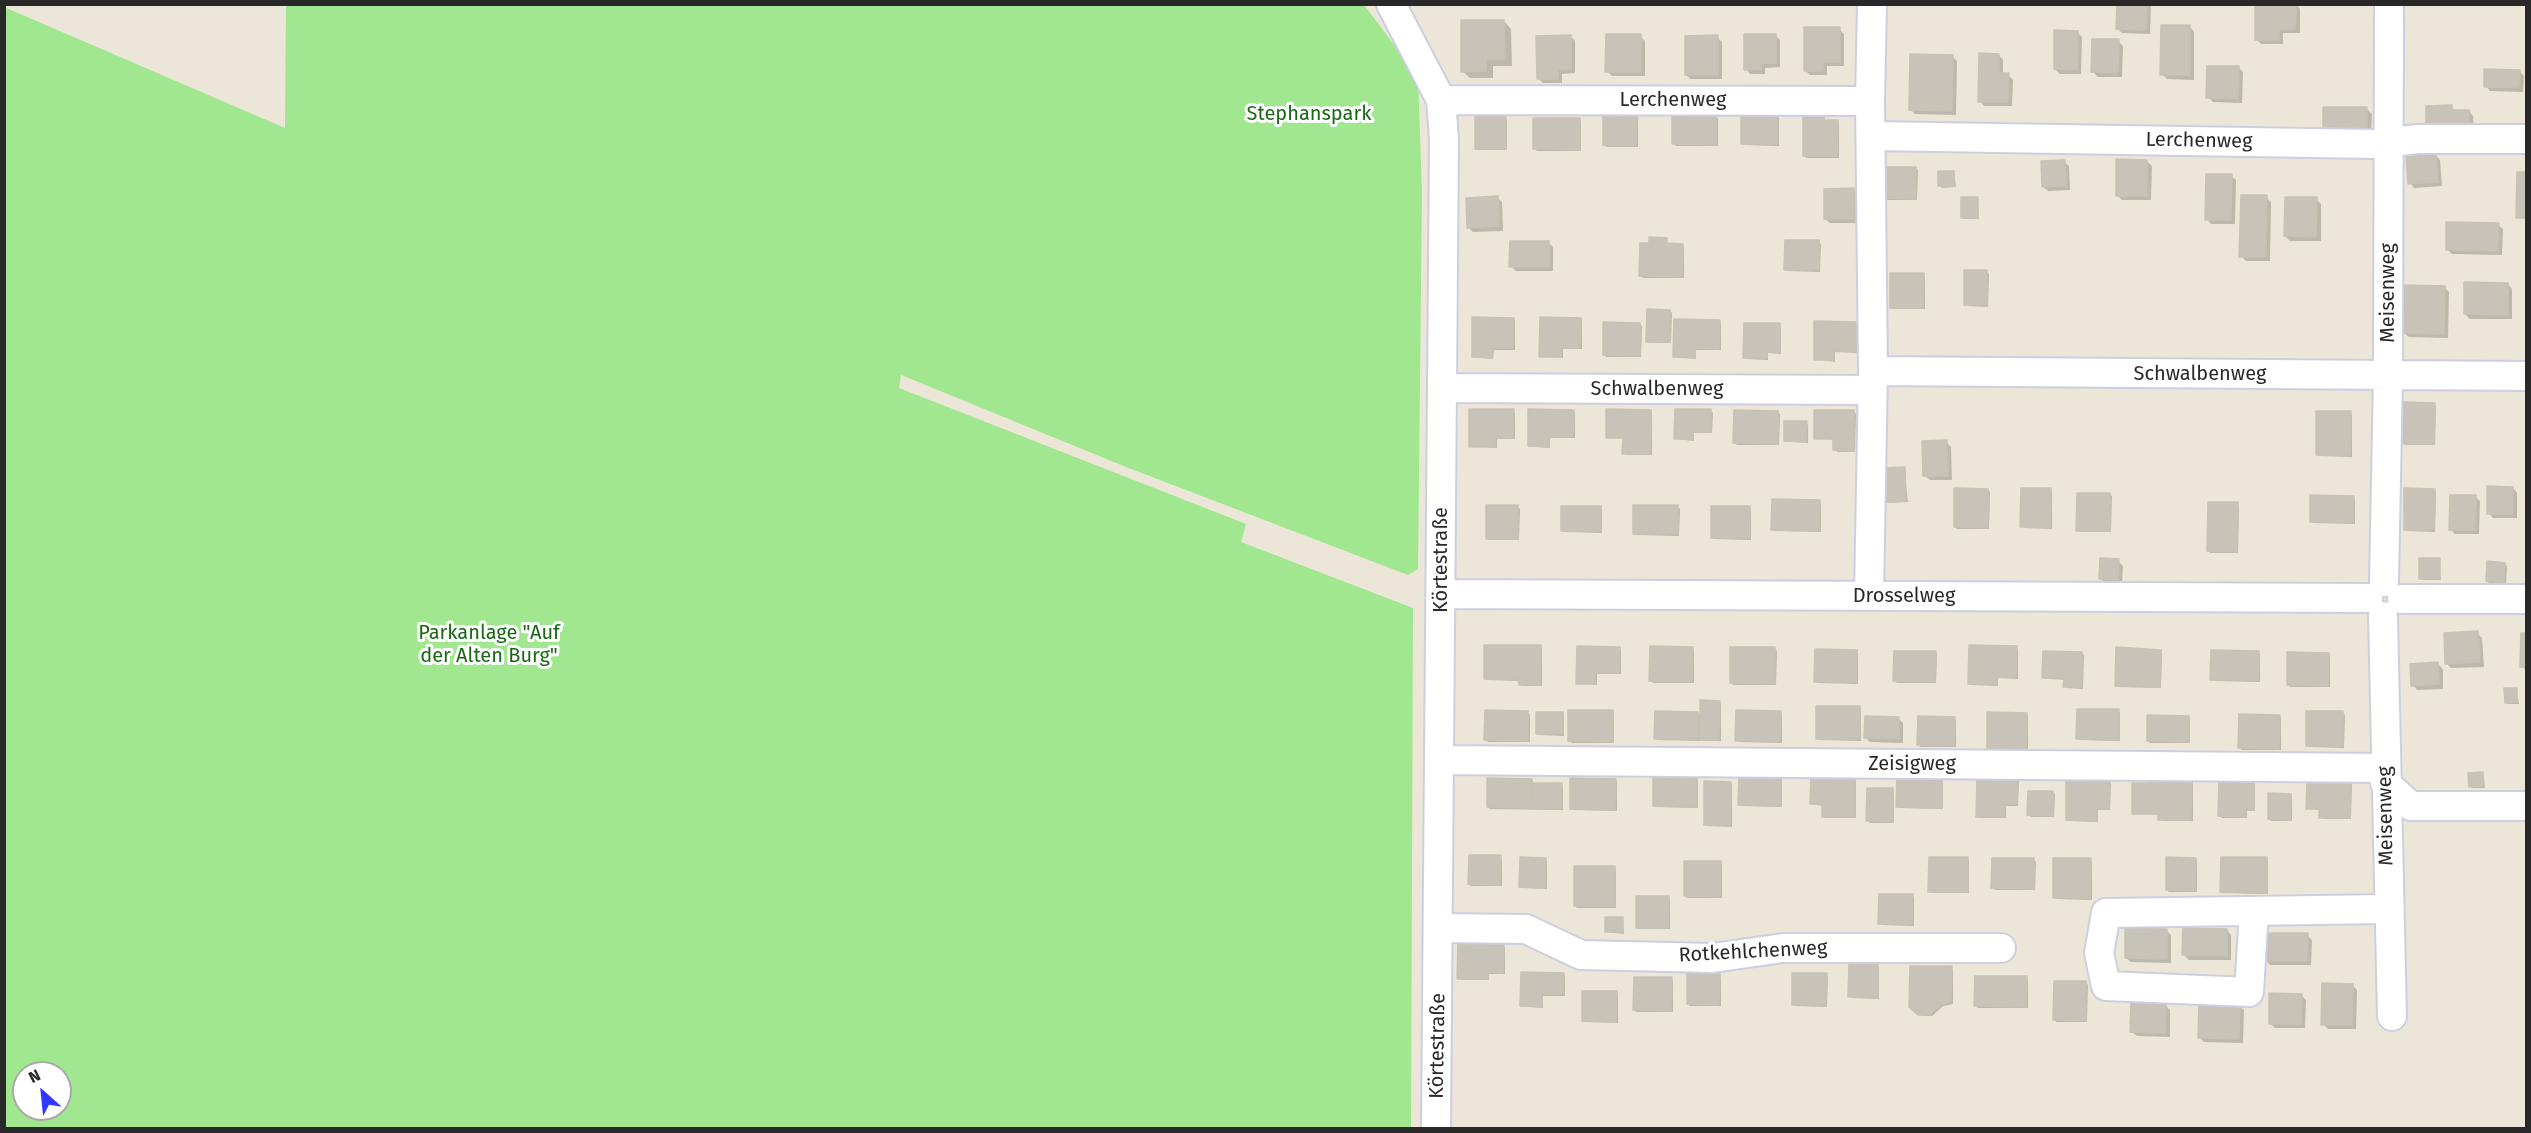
<!DOCTYPE html>
<meta charset="utf-8">
<style>
body{margin:0}
#map{position:relative;width:2531px;height:1133px;overflow:hidden;background:#ece6d8;font-family:"Fira Sans",sans-serif}
canvas{display:block}
.frame{position:absolute;inset:0;border:6px solid #282828;pointer-events:none}
.north{position:absolute;left:12px;top:1061px;width:60px;height:60px;box-sizing:border-box;background:#fff;border:2px solid #a9a9a9;border-radius:50%;rotate:333deg;font-size:16px;font-weight:700;line-height:24px;text-align:center;color:#282828}
.north::after{content:'';display:block;margin:auto;width:21px;height:27px;background:#3138ff;clip-path:polygon(50% 0,100% 100%,50% 72%,0 100%)}
</style>
<div id="map">
<canvas width="2531" height="1133"></canvas>
<div class="frame"></div>
<div class="north">N</div>
</div>
<script>
const ctx = document.querySelector('canvas').getContext('2d');
ctx.lineJoin = 'round';
function paint(path, color) { ctx.fillStyle = color; ctx.fill(path, 'evenodd'); }
function strokePath(path, color, width, dash) { ctx.strokeStyle = color; ctx.lineWidth = width; ctx.lineCap = dash ? 'butt' : 'round'; ctx.setLineDash(dash || []); ctx.stroke(path); }
function drawText(font, color, halo, rows, align = 'center') {
  ctx.font = font + ' "Fira Sans",sans-serif'; ctx.lineWidth = 6; ctx.setLineDash([]); ctx.textBaseline = 'middle'; ctx.strokeStyle = halo; ctx.fillStyle = color; for (const [text, x, y, turn = 0] of rows) {
    ctx.save(); ctx.translate(x, y); ctx.rotate((+turn || 0) * Math.PI / 180); ctx.textAlign = isNaN(turn) ? turn : align; if (halo) ctx.strokeText(text, 0, 0); ctx.fillText(text, 0, 0); ctx.restore();
  }
}
const green = new Path2D(`
 M286,5H1364L1418,76L1422,193L1418,569L1408,575L1126,467L901,375L899,388L1246,524L1241,542L1413,608L1411,1128H5L4,7L285,128ZM24,1073H60V1109H24Z`);
const shadow = new Path2D(`
 M2118,4H2151L2150,34L2122,33L2118,29Z
 M2296,4L2300,9V33H2283V44H2261L2256,39Z
 M1504,21L1511,29L1512,66H1493V78H1470L1462,71Z
 M2190,27L2194,32V80L2167,79L2162,74Z
 M1839,29L1844,34V66H1827V75H1810L1805,70Z
 M2077,32L2082,37L2081,74H2060L2055,69Z
 M1775,35L1780,40V67L1765,68V74H1750L1746,69Z
 M1640,36L1645,41V76H1612L1607,71Z
 M1571,37L1575,41V73L1562,74V83H1543L1539,79Z
 M1717,37L1722,42V79H1691L1686,75Z
 M2118,41L2123,46L2122,77H2098L2093,72Z
 M1999,55L2003,60V75H2008L2013,80L2012,106H1984L1980,101Z
 M1952,56L1957,61L1956,115L1915,114L1911,110Z
 M2238,67L2243,72L2242,103L2213,102L2208,97Z
 M2519,71L2524,76L2523,92L2490,91L2486,86Z
 M2428,107H2451L2456,111H2469L2473,116L2474,131Z
 M2367,109L2372,114L2371,135L2329,134Z
 M1636,115L1638,117V147H1607L1605,145Z
 M1823,115L1825,121L1839,123V158H1806L1805,156Z
 M1777,116L1779,118V146L1744,145L1742,143Z
 M1716,117L1718,119V146H1676L1674,144Z
 M1505,118L1507,120V150H1478L1476,148Z
 M1579,120L1581,122V151H1537L1535,149Z
 M2435,155L2440,160L2442,186L2414,188L2410,183Z
 M2147,161L2152,166L2151,200H2122L2117,195Z
 M2064,162L2069,166L2070,190L2048,191L2043,187Z
 M1916,169L1918,170L1917,200H1887L1885,198Z
 M1954,172L1956,187L1942,188L1940,186Z
 M2518,173L2526,174V219L2517,217Z
 M2231,176L2236,180L2235,224H2211L2207,219Z
 M1853,190L1858,195V223H1830L1825,219Z
 M2266,197L2271,202L2270,261H2246L2241,256Z
 M1497,198L1502,202L1503,231L1473,232L1468,227Z
 M1977,199L1979,219H1964L1962,217Z
 M2316,199L2321,204V241H2290L2285,236Z
 M2498,225L2503,229L2502,255L2452,254L2447,249Z
 M1666,239L1668,245L1684,247V278H1643L1641,276L1650,245Z
 M1819,242L1821,244L1820,272L1788,271L1786,269Z
 M1549,243L1553,247V271H1516L1511,266Z
 M1987,272L1989,274L1988,307L1967,306L1965,304Z
 M1924,275L1925,277V309H1893L1891,307Z
 M2508,284L2512,289V319H2470L2465,314Z
 M2444,287L2449,292L2448,338L2409,337L2404,333Z
 M1670,311L1672,313L1671,343H1650L1648,341Z
 M1513,319L1515,321V350H1494L1493,359L1473,357Z
 M1580,319L1582,321V349H1563V358L1541,356Z
 M1719,321L1721,323V350H1696V359L1675,357Z
 M1640,324L1642,326L1641,357H1606L1604,355Z
 M1779,324L1781,326V354L1768,353V360L1746,359L1744,357Z
 M1856,324L1858,325L1857,353L1835,352V362L1815,359Z
 M2434,404L2436,406L2435,445H2406L2404,443Z
 M1513,411L1515,413V439H1497V448L1470,446Z
 M1573,411L1575,413V438H1550V448L1529,446Z
 M1650,411L1652,413V455H1626L1624,439L1607,437Z
 M1711,411L1713,413L1712,433H1694V441L1676,439Z
 M1778,412L1780,414L1779,445H1737L1735,443Z
 M1854,412L1856,414L1855,452H1837L1835,440L1815,438Z
 M2350,413L2352,415V457L2319,456L2317,454Z
 M1806,423L1808,425V443L1785,441Z
 M1946,442L1951,447L1952,480H1930L1925,476Z
 M1904,468L1908,502L1888,503L1886,502Z
 M2513,488L2517,493V518H2493L2489,513Z
 M1988,490L1990,492L1989,529H1957L1955,527Z
 M2050,490L2052,492V529L2024,528L2022,526Z
 M2434,490L2436,492L2435,532L2407,531L2405,529Z
 M2110,495L2112,496L2111,532H2080L2078,530Z
 M2353,497L2355,499V524L2313,523L2311,521Z
 M2475,497L2480,501L2479,534H2455L2450,529Z
 M1819,501L1821,503V532L1775,531L1773,529Z
 M2237,504L2239,506L2238,553H2210L2209,551Z
 M1518,507L1520,509L1519,540H1489L1487,538Z
 M1678,507L1680,509L1679,536L1636,535L1634,533Z
 M1600,508L1602,510V533L1564,532L1562,530Z
 M1749,508L1751,510V540L1714,539L1712,537Z
 M2439,559L2441,580H2422L2420,578Z
 M2118,561L2123,566L2122,584L2105,583L2101,579Z
 M2505,564L2507,566L2506,584L2489,583L2487,581Z
 M2477,633L2482,638L2484,667L2451,668L2447,664Z
 M2522,634H2526V671L2522,666Z
 M1540,647L1542,649V686H1522L1520,681L1487,680L1485,678Z
 M1619,648L1621,650V674H1597V685L1578,683Z
 M1692,648L1694,650V683H1653L1651,681Z
 M2016,648L2018,650V679L1998,678V686L1971,685L1969,683Z
 M1775,649L1777,651L1776,685H1733L1731,683Z
 M1856,651L1858,653V684L1818,683L1816,681Z
 M2160,652L2162,654L2161,688L2118,687L2117,685Z
 M2258,652L2260,654V682L2214,681L2212,679Z
 M1935,653L1937,654L1936,683H1897L1895,681Z
 M2082,653L2084,655L2083,689L2067,688L2065,680L2044,678Z
 M2328,654L2330,656V687H2290L2288,685Z
 M2438,664L2443,669V689L2417,690L2413,685Z
 M2516,689L2519,704H2508L2506,702Z
 M1719,702L1721,704V741H1703L1700,737V741L1658,740L1656,738L1698,713L1702,717Z
 M1859,708L1861,710V741L1819,740L1817,738Z
 M2119,711L2120,713V741L2080,740L2078,739Z
 M1612,712L1614,714V743H1572L1570,741Z
 M1780,712L1782,714V743L1739,742L1737,740Z
 M1528,713L1530,714V742H1488L1486,740Z
 M2343,713L2345,715L2344,748L2309,747L2307,745Z
 M1562,714L1564,716V736L1539,735L1537,733Z
 M2026,714L2028,716V751H1990L1988,749Z
 M2279,716L2281,718V750H2242L2240,748Z
 M2188,717L2190,719V743H2150L2148,741Z
 M1898,718L1903,723V743L1870,742L1866,738Z
 M1954,718L1956,720V747H1920L1919,745Z
 M2483,774L2485,788H2472L2470,786Z
 M1780,778L1782,780V807L1742,806L1740,804Z
 M1854,778L1856,780V818H1825L1823,806L1812,804Z
 M1941,778L1943,780V809L1899,808L1898,806Z
 M1696,779L1698,781V808L1656,807L1655,805Z
 M2017,779L2019,781L2018,806H2006V818H1980L1978,816Z
 M1532,780L1534,785H1561L1563,787V810L1490,809L1488,807Z
 M1615,781L1617,782V811L1573,810L1571,809Z
 M2109,781L2111,783L2110,810H2098V822L2069,821L2067,819Z
 M2191,781L2193,783V821H2162L2160,815L2133,813Z
 M2253,782L2255,784V811H2247V818H2222L2220,816Z
 M2350,782L2352,784L2351,819H2323L2321,810L2308,808Z
 M1730,783L1732,785V827L1707,826L1705,824Z
 M1893,790L1894,792V823H1870L1868,821Z
 M2053,792L2055,794L2054,817H2031L2029,815Z
 M2290,795L2292,797V821H2271L2269,819Z
 M1500,857L1502,859V886H1471L1469,884Z
 M1545,859L1547,861V889L1523,888L1521,887Z
 M1968,859L1969,861V893H1932L1930,891Z
 M2195,859L2197,861V892H2169L2167,890Z
 M2266,859L2268,861V894L2223,893L2222,891Z
 M2034,860L2036,862L2035,890H1995L1993,888Z
 M2090,860L2092,862V900L2056,899L2054,897Z
 M1720,863L1722,865V898H1687L1685,896Z
 M1614,867L1616,869V908H1577L1575,906Z
 M1912,896L1914,898V926L1882,925L1880,923Z
 M1668,897L1670,899V929H1639L1637,927Z
 M1622,918L1624,934L1606,932Z
 M2166,930L2171,935V963L2131,962L2126,958Z
 M2227,930L2231,935V960H2189L2184,955Z
 M2307,935L2312,940L2311,965H2270L2266,960Z
 M1503,946L1505,948V974H1489V980H1461L1459,978Z
 M1877,965L1879,967V999L1852,998L1850,996Z
 M1951,968L1953,970V1004L1943,1006L1932,1016H1922L1911,1006Z
 M1563,974L1565,976V996H1543V1008L1522,1006Z
 M1826,975L1828,977L1827,1007L1795,1006L1794,1004Z
 M1719,976L1721,977V1006H1690L1688,1004Z
 M2026,978L2028,980V1008H1978L1976,1006Z
 M1671,979L1673,981V1012H1636L1635,1010Z
 M2086,983L2088,985L2087,1022H2056L2055,1020Z
 M2352,985L2357,990L2356,1029H2328L2323,1024Z
 M1616,993L1618,995V1023L1585,1022L1583,1021Z
 M2301,995L2306,1000L2305,1028H2275L2270,1023Z
 M2165,1005L2170,1010V1037L2137,1036L2132,1032Z
 M2239,1006L2244,1010L2243,1043L2204,1042L2200,1038Z`);
const building = new Path2D(`
 M2117,4H2147L2146,30L2116,29Z
 M2255,4H2296L2295,29H2279V40H2255Z
 M1461,20H1504L1505,59H1486V71L1461,72Z
 M2161,25H2190V75H2160Z
 M1804,27H1840V62H1823V71H1804Z
 M2054,30L2078,31L2077,70L2054,69Z
 M1606,34H1641V72H1605Z
 M1744,34H1776V63H1761V69L1744,70Z
 M1571,35V69L1558,70V79H1537L1536,36Z
 M1718,35V75H1685V36Z
 M2092,39H2119L2118,73L2091,72Z
 M1979,53L1999,54V73H2009L2008,102H1978Z
 M1910,54L1953,55L1952,111L1909,110Z
 M2207,66H2239L2238,99L2206,98Z
 M2484,69L2520,70L2519,87H2484Z
 M2452,105V110H2469L2470,127L2426,128V106Z
 M2323,107H2367V131L2323,130Z
 M1603,114H1637L1636,146L1603,145Z
 M1803,114H1824V120H1838L1837,156H1803Z
 M1741,115H1777V144H1741Z
 M1475,116H1506V149H1475Z
 M1672,116H1716V145L1672,144Z
 M1533,118H1580V150L1533,149Z
 M2436,153L2438,182L2408,184L2406,155Z
 M2116,159L2147,160V196H2116Z
 M2065,160L2066,186L2042,187L2041,161Z
 M1884,167H1916V199L1884,198Z
 M1938,171H1954V186H1938Z
 M2517,172H2526V218H2516Z
 M2206,174H2232L2231,220H2205Z
 M1854,188V219H1824V189Z
 M2241,195H2267L2266,257H2239Z
 M1498,196L1499,226L1467,228L1466,198Z
 M1961,197H1978V218H1961Z
 M2285,197H2317L2316,237L2284,236Z
 M2446,222L2499,223L2498,251L2446,250Z
 M1649,237L1667,238V243L1683,244L1682,277L1639,276L1640,243H1649Z
 M1785,240H1819V270H1784Z
 M1510,241H1549V267H1509Z
 M1964,270H1987V305H1964Z
 M1890,273H1924L1923,308H1890Z
 M2464,282L2508,283V315L2464,314Z
 M2403,285L2445,286L2444,334L2402,333Z
 M1647,309L1670,310V342H1646Z
 M1472,317L1514,318L1513,348H1492V358L1472,357Z
 M1540,317L1581,318L1580,348H1561V357H1539Z
 M1674,319L1720,320L1719,349L1695,348V358L1673,357Z
 M1814,321L1857,322L1856,351H1834V360H1814Z
 M1603,322L1640,323V356L1603,355Z
 M1744,323H1780V352H1767V358H1743Z
 M2403,402L2435,403L2434,444H2403Z
 M1469,409H1514L1513,438H1496L1495,447H1469Z
 M1528,409L1574,410L1573,437H1549V447L1528,446Z
 M1606,409L1651,410L1650,454H1622L1623,438H1606Z
 M1675,409H1711V432H1693V439H1674Z
 M1734,410L1778,411V444L1733,443Z
 M1814,410H1854V451L1833,450V439H1814Z
 M2316,411H2351L2350,455H2316Z
 M1784,421H1807L1806,442L1784,441Z
 M1947,440L1948,476H1923L1922,441Z
 M1905,467L1906,501L1885,502L1883,468Z
 M2487,486L2513,487V514H2487Z
 M1954,488L1988,489V528L1954,527Z
 M2021,488H2051L2050,527H2020Z
 M2404,488L2435,489L2434,530H2404Z
 M2077,493H2110V531H2076Z
 M2310,495L2354,496L2353,522H2310Z
 M2450,495H2476L2475,530H2449Z
 M1772,499L1820,500L1819,531L1771,530Z
 M2208,502H2238L2237,552L2207,551Z
 M1486,505H1518V539H1486Z
 M1633,505H1678V534H1633Z
 M1561,506H1601V531H1561Z
 M1711,506H1750L1749,538H1711Z
 M2100,558L2119,559L2118,580L2099,579Z
 M2419,558H2440V579H2419Z
 M2487,561L2505,563L2504,583L2486,581Z
 M2478,631L2480,662L2445,664L2444,633Z
 M2521,633H2526V667H2520Z
 M1484,645H1541L1540,685H1519L1518,679H1484Z
 M1969,645L2017,646L2016,677H1997V684H1968Z
 M1577,646L1620,647L1619,673H1595V684H1576Z
 M1650,646L1693,647L1692,682L1649,681Z
 M1730,647H1775V684L1730,683Z
 M2116,647L2161,650L2160,687L2115,686Z
 M1815,649L1857,650L1856,682H1814Z
 M2211,650L2259,651L2258,680H2210Z
 M1894,651H1936L1935,682L1893,681Z
 M2043,651L2082,652V687H2063L2064,679L2042,678Z
 M2287,652L2329,653L2328,686L2287,685Z
 M2438,662L2439,684L2411,686L2410,664Z
 M2504,688H2517V702L2505,703Z
 M1700,700L1720,701L1719,740H1700Z
 M1816,706H1860V739H1816Z
 M2077,709H2119V740L2076,739Z
 M1485,710L1528,711V741L1484,740Z
 M1568,710H1613V742L1568,741Z
 M1736,710L1781,711L1780,741H1735Z
 M1655,711L1698,712V739H1654Z
 M2306,711H2343V746H2306Z
 M1536,712H1563V734H1536Z
 M1987,712L2027,713L2026,750L1987,749Z
 M2239,714L2280,715L2279,749L2238,748Z
 M2147,715L2189,716V742L2147,741Z
 M1865,716L1899,717V739L1864,738Z
 M1918,716L1955,717L1954,746L1917,745Z
 M2483,772L2484,786L2469,787L2468,773Z
 M1739,776L1781,777V806L1738,805Z
 M1811,776L1855,777V817H1822V804H1810Z
 M1897,776L1942,777V808L1896,807Z
 M1653,777L1697,778V807L1653,806Z
 M1977,777H2018L2017,804H2005L2004,817H1976Z
 M1487,778L1532,779V808L1487,807Z
 M1570,778L1616,779L1615,810L1570,809Z
 M2066,779L2109,780V809H2097V821L2066,820Z
 M2149,779H2192L2191,820H2158V814H2132V783H2149Z
 M2219,780H2254V810H2246V817L2218,816Z
 M2307,780H2351L2350,818H2319V809H2306Z
 M1704,781L1731,782L1730,825H1704Z
 M1532,783H1562V808H1532Z
 M1867,788H1893V822L1866,821Z
 M2028,791H2053V816L2027,815Z
 M2268,793L2291,794L2290,820L2268,819Z
 M1469,855H1501L1500,885L1468,884Z
 M1520,857L1546,858L1545,888L1519,887Z
 M1929,857H1968V892H1928Z
 M2166,857L2196,858L2195,891L2166,890Z
 M2221,857H2267V893L2220,892Z
 M1992,858H2034V889L1991,888Z
 M2053,858H2091L2090,898H2053Z
 M1684,861H1721L1720,897L1684,896Z
 M1574,866H1615V906H1574Z
 M1879,894H1913L1912,924H1878Z
 M1636,896H1669L1668,928H1636Z
 M1605,917H1623V932H1605Z
 M2125,928L2167,929V959L2125,958Z
 M2183,928L2227,929V956L2182,955Z
 M2265,933H2308L2307,961H2264Z
 M1458,944L1504,945L1503,973L1488,972V979H1457Z
 M1849,963H1878V997H1848Z
 M1910,966H1952L1951,1002L1940,1004L1930,1015H1918L1909,1007Z
 M1521,972L1564,973L1563,994H1542V1007L1520,1006Z
 M1687,973L1720,974L1719,1005L1687,1004Z
 M1792,973H1827L1826,1005H1792Z
 M1975,976H2027L2026,1007L1974,1006Z
 M1634,977H1672L1671,1011L1633,1010Z
 M2054,981H2086V1021L2053,1020Z
 M2322,983L2353,984L2352,1025H2321Z
 M1582,991H1617L1616,1022L1582,1021Z
 M2269,993L2302,994L2301,1024H2269Z
 M2131,1003H2166L2165,1033L2130,1032Z
 M2199,1003L2240,1004L2239,1039L2198,1038Z`);
const minor = new Path2D(`
 M1391,4L1441,100L1444,139L1436,1128
 M1441,100L1870,101
 M1871,136L2374,144L2418,139H2526
 M1873,371L2526,376
 M1442,388L1871,390
 M2384,582L2388,375L2389,4
 M1441,594L2368,598
 M1869,596L1873,371L1870,101L1872,4
 M2402,599H2526
 M2383,616L2392,1016
 M1440,760L2385,768
 M2385,783L2411,806H2526
 M2254,911L2249,992L2106,986L2099,953L2106,913L2388,909
 M1440,928L1526,929L1581,955L1713,958L1783,948H2001`);
const streetNames = [
 ["Lerchenweg",1673,100],
 ["Lerchenweg",2199,141,1],
 ["Meisenweg",2388,293,-90],
 ["Schwalbenweg",2200,374],
 ["Schwalbenweg",1657,389],
 ["Körtestraße",1441,560,-90],
 ["Drosselweg",1904,596],
 ["Zeisigweg",1912,764],
 ["Meisenweg",2386,816,-91],
 ["Rotkehlchenweg",1753,952,-3],
 ["Körtestraße",1438,1046,-89]
];
const parkNames = [
 ["Stephanspark",1309,114],
 ["Parkanlage \"Auf",489,633],
 ["der Alten Burg\"",489,656]
];
paint(green, '#a0e78f');
paint(shadow, '#0003');
paint(building, '#c7c3b8');
strokePath(building, '#c7c2b2', 1.5);
strokePath(minor, '#cdcee2', 32);
strokePath(minor, '#fff', 28);
drawText('20px', '#282828', '#fff', streetNames);
drawText('20px', '#196814', '#fff', parkNames);
</script>
